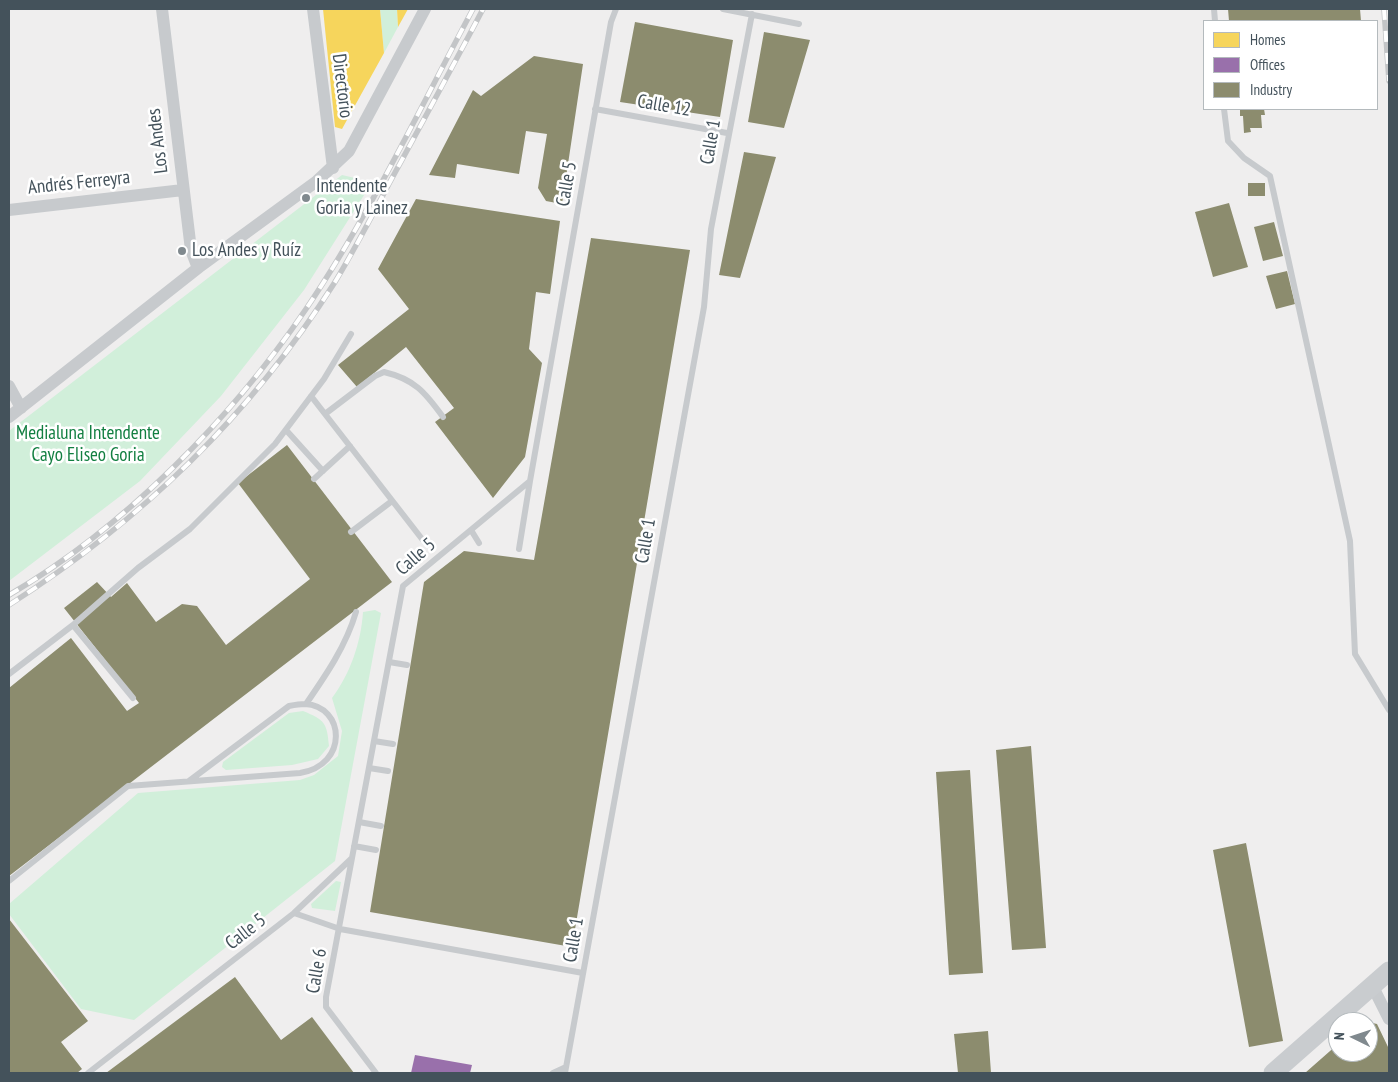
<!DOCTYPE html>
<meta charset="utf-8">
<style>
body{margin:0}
#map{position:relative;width:1398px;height:1082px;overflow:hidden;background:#efeeee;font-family:"PT Sans Narrow",sans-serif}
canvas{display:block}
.frame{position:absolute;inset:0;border:10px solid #44525b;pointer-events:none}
.legend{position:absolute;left:1203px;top:20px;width:175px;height:90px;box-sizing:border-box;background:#fff;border:1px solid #b4babd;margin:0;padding:6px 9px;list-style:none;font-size:15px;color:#44525b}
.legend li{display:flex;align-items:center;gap:10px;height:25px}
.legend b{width:25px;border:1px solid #b4babd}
.north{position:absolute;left:1328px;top:1012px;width:50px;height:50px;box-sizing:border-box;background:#fff;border:1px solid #b4babd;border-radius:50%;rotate:274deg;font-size:14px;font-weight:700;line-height:20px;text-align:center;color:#44525b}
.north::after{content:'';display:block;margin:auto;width:18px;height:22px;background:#80898e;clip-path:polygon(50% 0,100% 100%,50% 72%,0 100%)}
</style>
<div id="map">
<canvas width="1398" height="1082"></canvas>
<div class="frame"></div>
<ul class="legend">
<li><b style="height:14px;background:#f6d55c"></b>Homes</li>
<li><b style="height:14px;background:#9970ab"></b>Offices</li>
<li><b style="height:14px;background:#8c8c6e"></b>Industry</li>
</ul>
<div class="north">N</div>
</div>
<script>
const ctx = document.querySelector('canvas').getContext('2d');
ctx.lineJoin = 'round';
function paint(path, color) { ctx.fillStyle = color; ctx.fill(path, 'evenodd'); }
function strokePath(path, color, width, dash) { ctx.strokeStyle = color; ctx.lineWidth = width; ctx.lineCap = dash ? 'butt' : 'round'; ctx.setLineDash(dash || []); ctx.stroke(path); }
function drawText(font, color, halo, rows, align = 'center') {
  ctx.font = font + ' "PT Sans Narrow",sans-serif'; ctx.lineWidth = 5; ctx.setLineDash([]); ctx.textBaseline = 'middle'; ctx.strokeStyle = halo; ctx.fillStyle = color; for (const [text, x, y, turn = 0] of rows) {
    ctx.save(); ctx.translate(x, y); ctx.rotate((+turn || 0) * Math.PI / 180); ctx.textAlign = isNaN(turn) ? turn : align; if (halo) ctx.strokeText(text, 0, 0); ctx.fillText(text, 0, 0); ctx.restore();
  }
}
const green = new Path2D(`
 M380,9H397L398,27L384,53Z
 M342,175L359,179L366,192L304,290L221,396L140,481L9,581V431Z
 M375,610L381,613L335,861L134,1020L81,1009L9,914V904L138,793L300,780L314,775L338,756L342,731L332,698C350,674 361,643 363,612Z
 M303,711C325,720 327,723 329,746L318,759L292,765L226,770L222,767L223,762L289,713Z
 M336,881L341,882L335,911L312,908L311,904Z`);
const homes = new Path2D(`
 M323,9H380L384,53L342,129L335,127Z
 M397,9H408L398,27Z`);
const offices = new Path2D(`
 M415,1055L472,1065L470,1073H411Z`);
const industry = new Path2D(`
 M1228,9H1360L1361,21H1229Z
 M635,22L733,40L720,117L620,102Z
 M764,32L810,40L784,128L748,122Z
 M534,56L583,64L562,204L546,201L538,188L547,134L526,131L519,174L457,164L455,178L429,175L473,90L481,96Z
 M1240,109H1264L1265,115H1261L1262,128H1250L1251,132L1244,133L1243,116H1240Z
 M744,152L776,157L740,278L719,275Z
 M1248,183H1265V196H1248Z
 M416,199L560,221L550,294L536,292L529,349L542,363L525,457L493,498L435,422L454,408L406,347L357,387L338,365L409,309L378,269Z
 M1229,203L1248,267L1213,277L1195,212Z
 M1274,222L1283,256L1263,261L1254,227Z
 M591,238L690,250L572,947L370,912L424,582L464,551L534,560Z
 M1287,271L1295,304L1276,309L1266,276Z
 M287,445L392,582L9,876V688L71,638L127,711L139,703L64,608L97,582L111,597L127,583L156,622L182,604L197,606L226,645L310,579L238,483Z
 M1031,746L1046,948L1012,950L996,750Z
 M970,770L983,973L949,975L936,772Z
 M1246,843L1283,1041L1249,1047L1213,850Z
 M9,919L88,1021L61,1042L82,1069L77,1073H9Z
 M235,977L281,1040L312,1017L354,1073H106Z
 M1368,1022L1377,1024L1389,1049V1073H1305L1338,1044V1052H1368Z
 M988,1031L991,1073H958L954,1034Z`);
const lane = new Path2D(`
 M723,9L799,24
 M1214,9L1215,21
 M595,109L727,133
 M1224,109L1228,141L1244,158L1270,176L1350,541L1355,654L1389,710
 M311,396L422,539
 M325,414L375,376L384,372C414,379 425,392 443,417
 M286,430L323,471
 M314,479L350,446
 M471,530L479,543
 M351,532L392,501
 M519,549L530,481
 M389,662L407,665
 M9,674L73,625
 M133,698L73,625L138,568L190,529L275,444L324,379L351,334
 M306,704C326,675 346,646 356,612
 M374,741L393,744
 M369,768L388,771
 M359,822L381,826
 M354,846L376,850
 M352,858L326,997V1007L376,1073
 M9,881L128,786L300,773C349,765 345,706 305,704C300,704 294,705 289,706L189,781
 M294,913L340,929L583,973
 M88,1073L294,913L352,858L403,586L530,481L611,22L616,9
 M553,1073L566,1067
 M565,1073L704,307L711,229L752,14`);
const street = new Path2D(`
 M162,9L191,250L198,268
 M313,9L333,168
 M9,210L183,190
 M9,386L21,408
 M9,417L198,268L317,181L349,151L425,9
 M1372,985L1389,1019`);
const secondary = new Path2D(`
 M1273,1073L1389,971`);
const rail = new Path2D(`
 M1384,9L1389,81
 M9,595C124,528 232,418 306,309C369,216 420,108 473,9
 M9,605C142,520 250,416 335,282C355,249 373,214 391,180C422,123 453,66 483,9`);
const markers = [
 [306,198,5,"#80898e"],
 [182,251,5,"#80898e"]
];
const streetNames = [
 ["Directorio",342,86,83],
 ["Calle 12",664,106,10],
 ["Los Andes",158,141,-97],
 ["Calle 1",711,142,-80],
 ["Andrés Ferreyra",79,183,-6],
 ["Calle 5",567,184,-80],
 ["Calle 1",646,541,-80],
 ["Calle 5",416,557,-41],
 ["Calle 5",246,932,-38],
 ["Calle 1",574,940,-80],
 ["Calle 6",317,971,-80]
];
const poiNames = [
 ["Intendente",316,187],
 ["Goria y Lainez",316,209],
 ["Los Andes y Ruíz",192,251]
];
const parkNames = [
 ["Medialuna Intendente",88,434],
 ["Cayo Eliseo Goria",88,456]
];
paint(green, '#d1efda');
paint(homes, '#f6d55c');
paint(offices, '#9970ab');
paint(industry, '#8c8c6e');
strokePath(lane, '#c7cacd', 6);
strokePath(street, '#c7cacd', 12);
strokePath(secondary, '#c9cccf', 19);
strokePath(rail, '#c3c5c7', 5.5);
strokePath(rail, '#fff', 4, [11]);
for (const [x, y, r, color] of markers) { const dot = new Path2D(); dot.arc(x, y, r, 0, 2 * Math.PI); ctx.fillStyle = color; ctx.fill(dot); strokePath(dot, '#fff', 2); }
drawText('19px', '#44525b', '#fff', streetNames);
drawText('19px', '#44525b', '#fff', poiNames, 'left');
drawText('19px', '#127f41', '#fff', parkNames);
</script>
